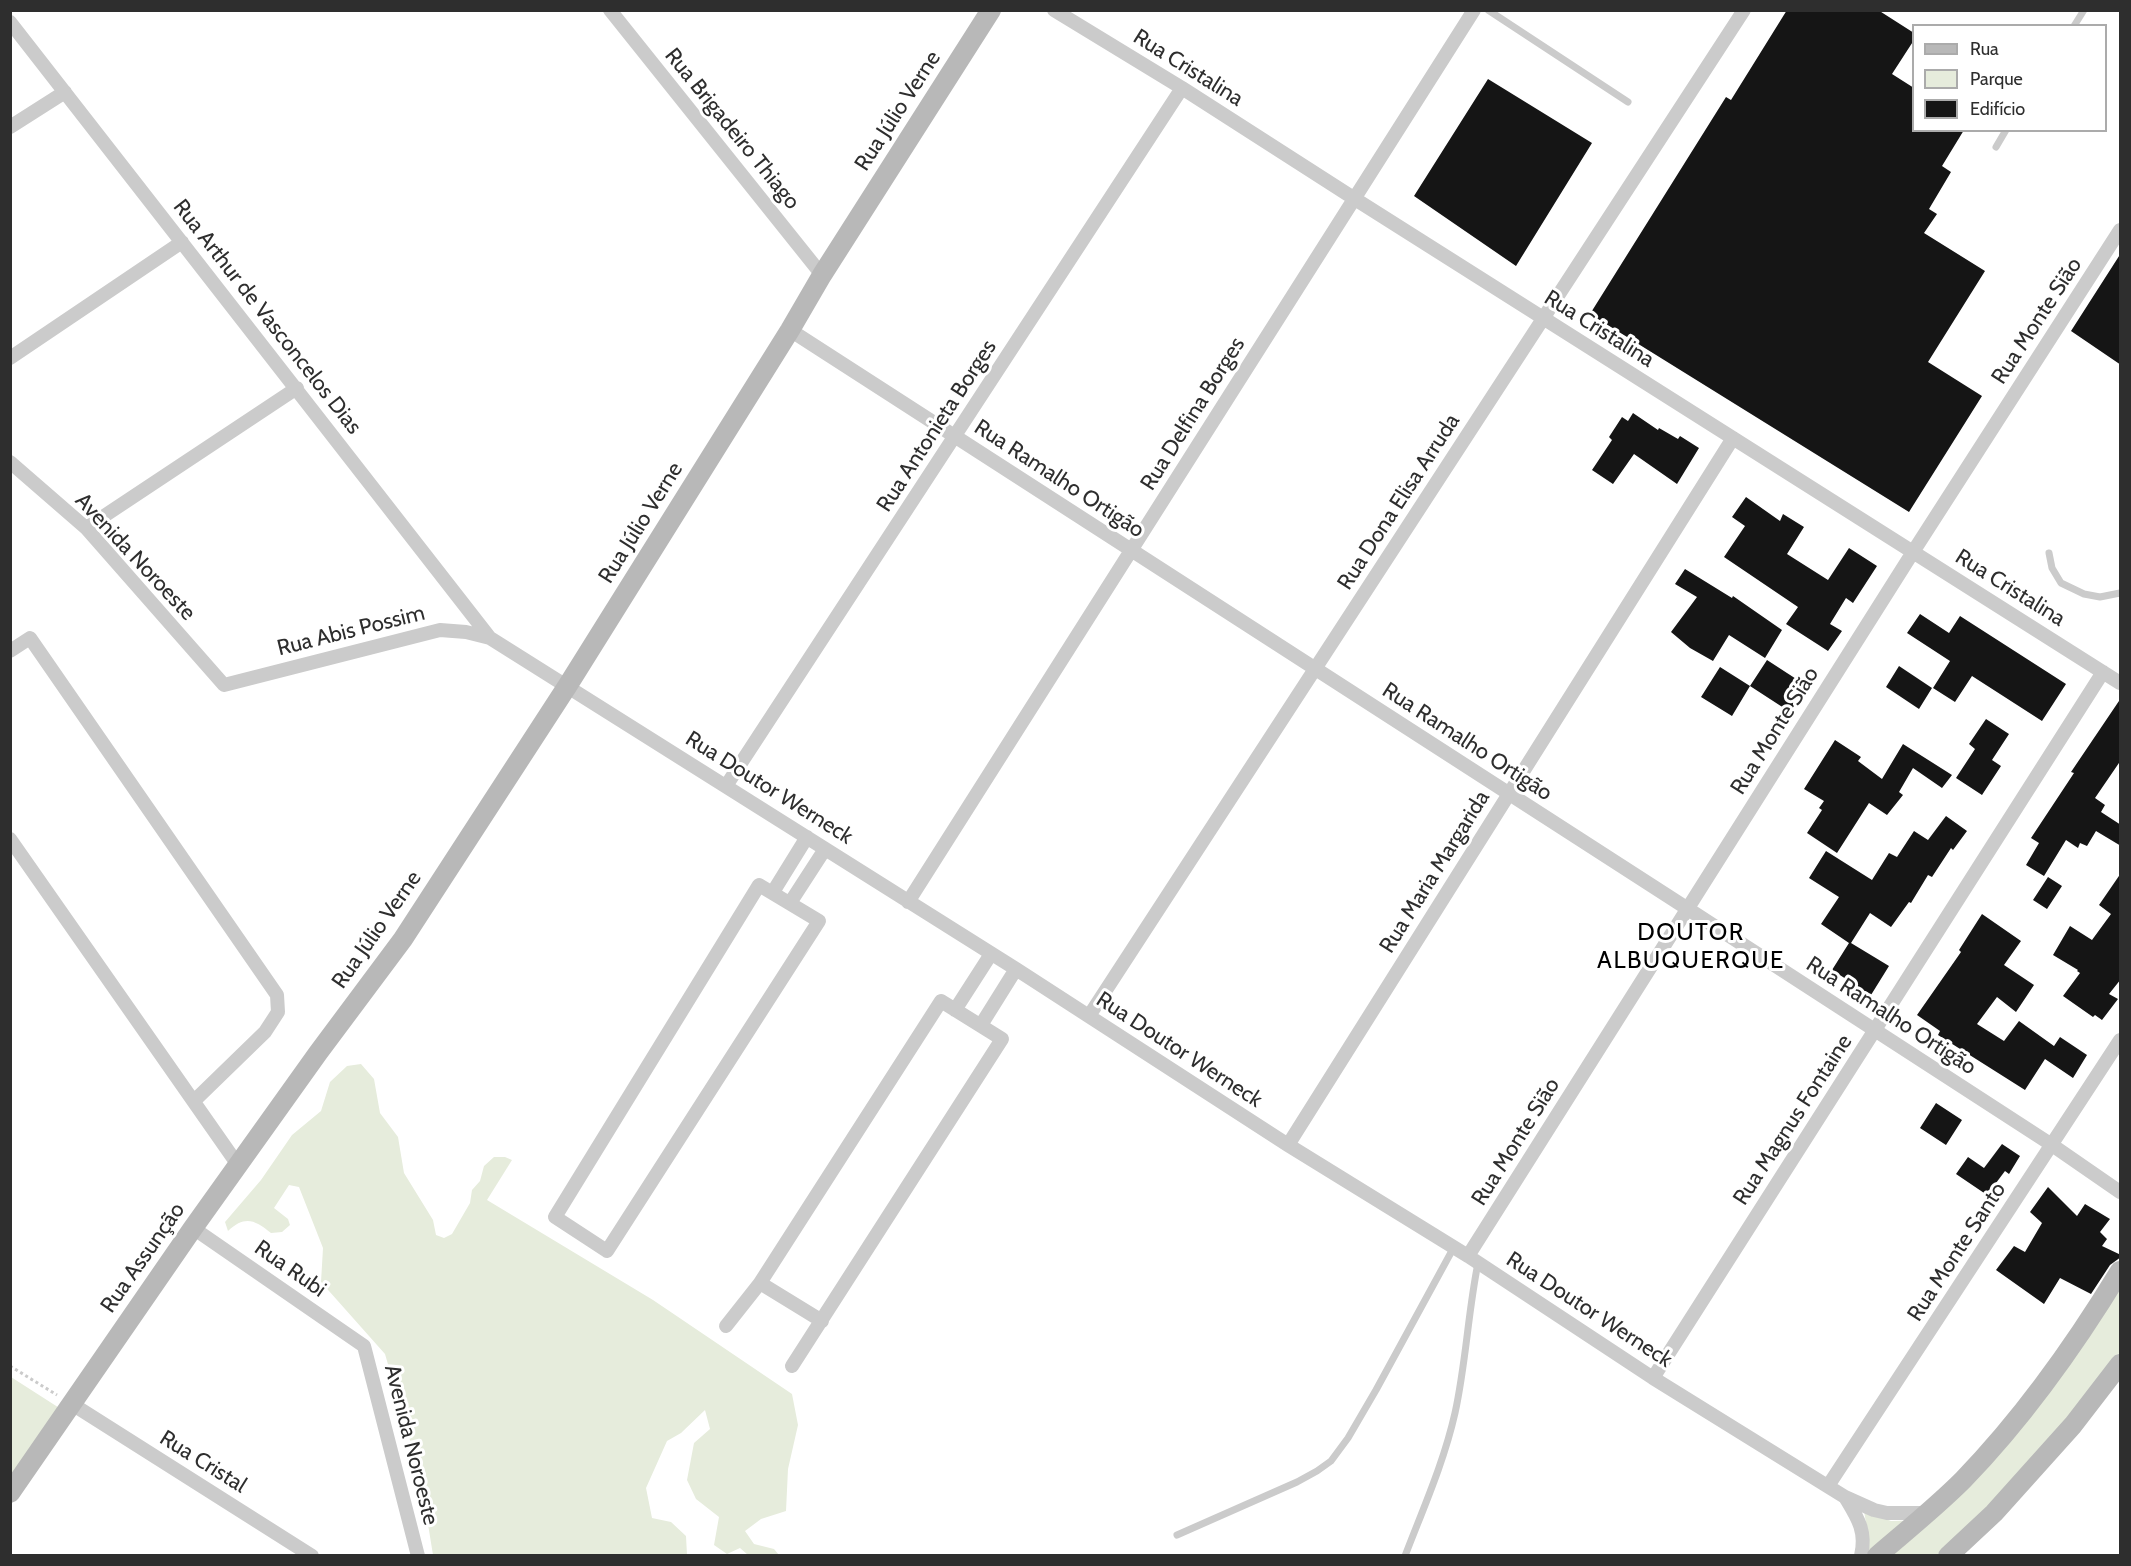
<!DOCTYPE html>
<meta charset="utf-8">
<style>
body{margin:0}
#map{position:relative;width:2131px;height:1566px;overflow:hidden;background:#fff;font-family:Cabin,sans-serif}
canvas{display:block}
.frame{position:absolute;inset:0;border:12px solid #2e2e2e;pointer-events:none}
.legend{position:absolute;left:1912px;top:24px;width:195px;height:108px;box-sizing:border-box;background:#fff;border:2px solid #ababab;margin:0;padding:8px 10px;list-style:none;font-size:18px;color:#2e2e2e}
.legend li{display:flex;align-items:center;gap:12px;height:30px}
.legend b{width:30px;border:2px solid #ababab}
</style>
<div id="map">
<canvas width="2131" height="1566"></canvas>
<div class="frame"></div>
<ul class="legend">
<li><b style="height:8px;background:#b8b8b8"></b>Rua</li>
<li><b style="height:16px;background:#e6ecdc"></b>Parque</li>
<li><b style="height:16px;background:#151515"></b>Edifício</li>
</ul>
</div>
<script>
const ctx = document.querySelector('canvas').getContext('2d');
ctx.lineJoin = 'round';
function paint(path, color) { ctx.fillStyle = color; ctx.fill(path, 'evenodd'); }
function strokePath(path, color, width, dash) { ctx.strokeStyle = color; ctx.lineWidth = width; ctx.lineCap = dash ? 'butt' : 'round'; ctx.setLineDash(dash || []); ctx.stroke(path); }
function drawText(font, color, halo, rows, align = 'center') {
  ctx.font = font + ' Cabin,sans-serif'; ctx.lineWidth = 6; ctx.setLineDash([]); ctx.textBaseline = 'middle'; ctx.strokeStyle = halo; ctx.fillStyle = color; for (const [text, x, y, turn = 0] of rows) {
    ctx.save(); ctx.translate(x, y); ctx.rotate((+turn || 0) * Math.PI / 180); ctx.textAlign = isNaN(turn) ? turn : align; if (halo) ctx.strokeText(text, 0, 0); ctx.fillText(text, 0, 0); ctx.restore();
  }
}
const green = new Path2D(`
 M361,1064L374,1079L380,1113L398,1137L404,1173L433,1220L436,1235L444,1238L452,1234L470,1203L472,1190L480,1181L484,1166L494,1157H505L512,1160L487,1200L653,1300L792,1394L798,1425L788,1469L786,1511L761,1519L745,1531L754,1544L774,1549L779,1555H748L740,1548L727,1554L714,1545L719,1517L696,1499L687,1480L694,1443L710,1429L705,1410L681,1433L667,1441L646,1488L652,1518L671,1522L686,1536L687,1555H433L420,1475L385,1354L321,1282L323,1248L299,1187L289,1185L274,1208L288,1219L290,1225L282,1232L271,1233C255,1220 245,1215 228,1231L225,1222L261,1180L292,1135L321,1111L330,1082L347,1066Z
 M2120,1283V1352L2068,1421L1988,1508L1937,1555H1865L1869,1540L1864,1511L1891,1521L1933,1520Z
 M11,1377L64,1411L11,1488Z`);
const building = new Path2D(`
 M1787,10H1878L1914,33V40L1892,74L1914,88V130H1964L1942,166L1951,172L1929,209L1937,214L1924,233L1985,271L1928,362L1982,396L1909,512L1590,314L1726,97L1731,100Z
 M1488,79L1592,143L1516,266L1414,196Z
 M2121,253V365L2071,331Z
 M1633,413L1658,430L1659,428L1678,439L1680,436L1699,448L1677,484L1634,454L1613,484L1592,470L1612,440L1609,437L1622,417L1628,421Z
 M1746,497L1780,521L1783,514L1804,527L1787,554L1828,580L1849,548L1877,566L1853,603L1846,598L1830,624L1842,631L1828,651L1786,624L1798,607L1724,557L1745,526L1732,517Z
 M1685,569L1732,598L1733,596L1782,630L1765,658L1729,635L1713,661L1690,648L1671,632L1697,597L1675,584Z
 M1920,614L1949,633L1960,616L2066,684L2042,721L1972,676L1955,702L1933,688L1950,661L1907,633Z
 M1767,660L1807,686L1790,712L1750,686Z
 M1899,666L1932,688L1919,709L1886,687Z
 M1720,667L1750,686L1732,716L1701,697Z
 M2121,698V760L2095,798L2105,805L2101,812L2121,825V846L2096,831L2087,846L2080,843L2078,848L2066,840L2044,876L2026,865L2039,843L2031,838L2074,773L2071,772Z
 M1986,719L2009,734L1992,760L2001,766L1982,795L1956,778L1975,749L1969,744Z
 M1835,740L1861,757L1858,761L1882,779L1903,744L1952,775L1942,788L1913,768L1899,792L1903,795L1887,815L1869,803L1837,853L1807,833L1822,810L1819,808L1824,801L1804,789Z
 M1946,816L1967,831L1953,850L1951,848L1932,877L1928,875L1911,903L1909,902L1891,927L1870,913L1851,943L1889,966L1871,995L1832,970L1849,943L1821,924L1839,897L1809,878L1826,851L1872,880L1889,853L1897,857L1914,831L1928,840Z
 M2121,873V979L2109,994L2118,999L2102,1020L2095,1015L2093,1017L2063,996L2080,973L2077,971L2078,970L2053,955L2070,926L2092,940L2111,914L2099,905Z
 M2048,877L2062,886L2047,909L2033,900Z
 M1982,914L2021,941L2004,965L2034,985L2016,1012L1997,997L1977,1024L2004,1041L2019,1021L2054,1046L2060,1037L2087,1055L2073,1078L2045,1059L2025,1090L1938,1035L1940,1031L1917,1015L1961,952L1959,950Z
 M1936,1103L1962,1120L1946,1145L1920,1128Z
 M2002,1144L2020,1156L2009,1174L2005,1171L1987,1195L1956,1174L1968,1157L1984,1168Z
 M2048,1187L2077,1216L2085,1204L2110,1219L2100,1232L2107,1239L2102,1246L2121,1255V1257L2110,1265L2091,1294L2060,1278L2044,1304L1996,1270L2014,1246L2025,1252L2042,1223L2030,1212Z`);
const path = new Path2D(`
 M10,1366L57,1395`);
const lane = new Path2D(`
 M1488,10L1628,102
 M2074,26L2084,10
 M1996,147L2006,130
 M2049,553L2052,568L2061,583L2084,594L2100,597L2120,593
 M1177,1535L1297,1482L1317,1471L1331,1461L1348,1438L1376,1390L1454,1247
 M1405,1556C1423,1509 1444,1462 1455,1413C1466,1363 1468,1312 1478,1263`);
const street = new Path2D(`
 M610,10L822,275
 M1054,10L1182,88L1355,199L2120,683
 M10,22L490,638
 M10,127L65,92
 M790,330L1688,909L2052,1145L2120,1192
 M10,358L182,242
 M10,462L86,528L224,685L440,630L466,632L490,638L1016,969L1288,1145L1468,1256L1653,1378L1845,1497L1874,1510L1887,1513H1928
 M86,528L297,388
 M10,651L30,638L277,995L278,1012L265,1032L194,1101
 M726,786L1182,88
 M10,839L238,1165
 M759,885L819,921L607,1251L555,1217Z
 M773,892L807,837
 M908,902L1474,10
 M790,903L825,849
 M955,1010L991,954
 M1089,1016L1744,10
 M981,1025L1016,969
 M1288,1145L1733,438
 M193,1228L364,1346L418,1556
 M1468,1256L1913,552L2120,230
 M760,1283L822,1321
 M726,1326L760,1283L941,1001L1002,1039L792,1366
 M1653,1378L2103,672
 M72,1404L312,1556
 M1828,1486L2120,1040
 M1845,1497C1857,1517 1867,1531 1861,1556`);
const secondary = new Path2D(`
 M10,1493L193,1228L318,1053L403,939L568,685L790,330L822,275L991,10
 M1877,1556C1906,1531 1936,1507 1963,1480C2024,1417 2075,1345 2120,1271
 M1948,1556L1994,1513L2073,1425L2120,1364`);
const streetNames = [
 ["Rua Cristalina",1188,68,32],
 ["Rua Júlio Verne",898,111,-57],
 ["Rua Brigadeiro Thiago",732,129,51],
 ["Rua Arthur de Vasconcelos Dias",267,317,52],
 ["Rua Monte Sião",2037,321,-57],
 ["Rua Cristalina",1599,329,32],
 ["Rua Delfina Borges",1193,414,-58],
 ["Rua Antonieta Borges",937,426,-57],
 ["Rua Ramalho Ortigão",1059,479,33],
 ["Rua Dona Elisa Arruda",1399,502,-57],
 ["Rua Júlio Verne",641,523,-58],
 ["Avenida Noroeste",135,557,47],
 ["Rua Cristalina",2010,588,32],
 ["Rua Abis Possim",351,631,-14],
 ["Rua Monte Sião",1775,731,-58],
 ["Rua Ramalho Ortigão",1467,742,33],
 ["Rua Doutor Werneck",769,788,32],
 ["Rua Maria Margarida",1435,872,-58],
 ["Rua Júlio Verne",377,930,-55],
 ["Rua Ramalho Ortigão",1891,1016,33],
 ["Rua Doutor Werneck",1179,1050,33],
 ["Rua Magnus Fontaine",1793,1120,-57],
 ["Rua Monte Sião",1516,1142,-58],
 ["Rua Monte Santo",1957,1252,-57],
 ["Rua Assunção",143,1258,-55],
 ["Rua Rubi",290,1269,35],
 ["Rua Doutor Werneck",1589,1310,33],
 ["Avenida Noroeste",411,1445,76],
 ["Rua Cristal",203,1462,32]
];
const neighbourhoodNames = [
 ["DOUTOR",1691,933],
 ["ALBUQUERQUE",1691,961]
];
paint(green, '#e6ecdc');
paint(building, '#151515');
strokePath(path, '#cbcbcb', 3, [3, 3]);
strokePath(lane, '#cbcbcb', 7);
strokePath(street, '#cbcbcb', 14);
strokePath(secondary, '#b8b8b8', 20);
drawText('22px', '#2e2e2e', '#fff', streetNames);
ctx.letterSpacing = '1.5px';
drawText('24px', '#000', '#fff', neighbourhoodNames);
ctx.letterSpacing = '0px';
</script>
